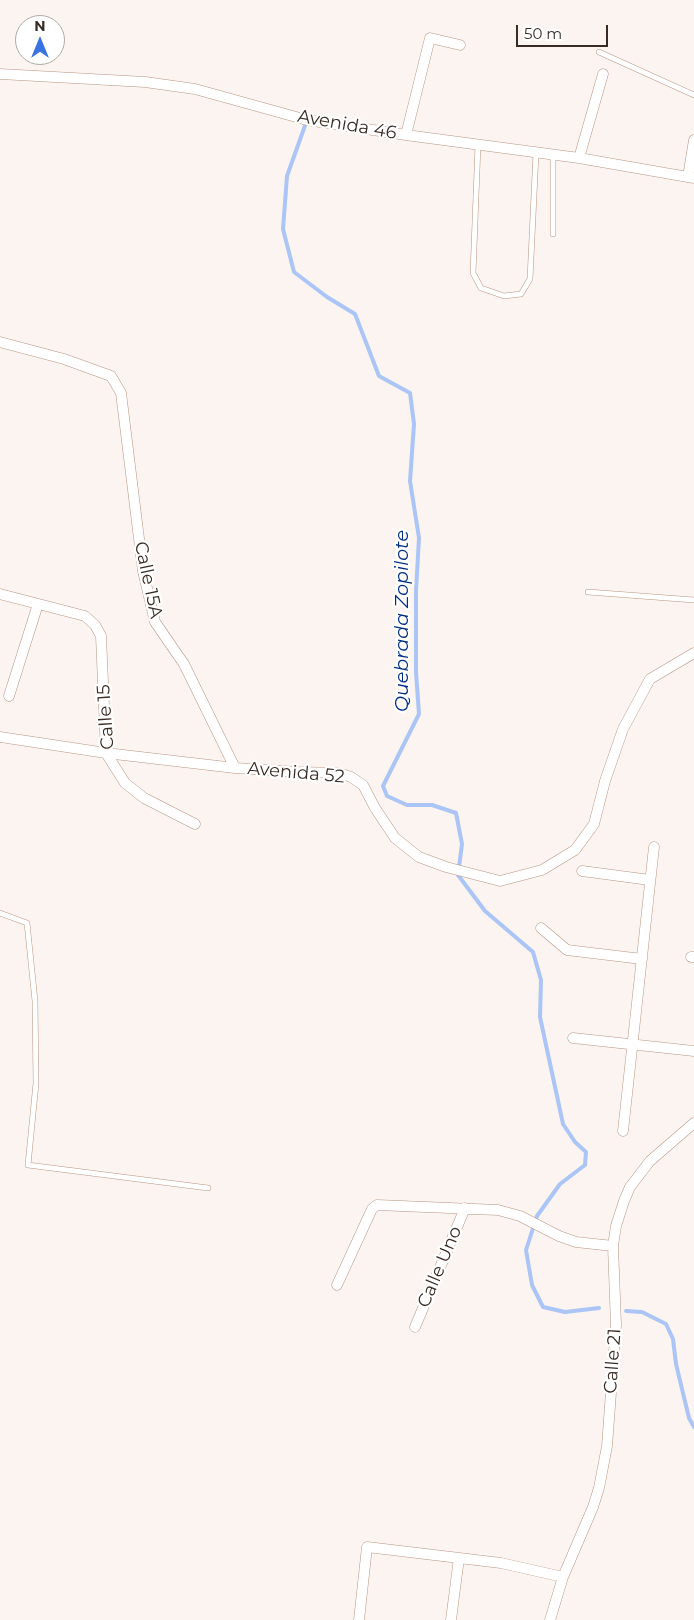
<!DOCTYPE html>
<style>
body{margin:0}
#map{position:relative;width:694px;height:1620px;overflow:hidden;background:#fcf4f0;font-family:Montserrat,sans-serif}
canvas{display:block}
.north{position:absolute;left:15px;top:15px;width:50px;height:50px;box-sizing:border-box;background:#fff;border:1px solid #afaaa7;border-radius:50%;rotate:0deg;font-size:14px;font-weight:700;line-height:20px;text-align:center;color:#382b23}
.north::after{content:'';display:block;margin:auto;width:18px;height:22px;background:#3973e2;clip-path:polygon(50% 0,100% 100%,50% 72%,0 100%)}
.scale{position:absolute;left:516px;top:25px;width:92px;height:22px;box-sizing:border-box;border:2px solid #382b23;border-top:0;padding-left:6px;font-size:15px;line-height:18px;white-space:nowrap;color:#382b23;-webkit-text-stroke:4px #fff;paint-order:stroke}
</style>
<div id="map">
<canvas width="694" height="1620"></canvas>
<div class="north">N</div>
<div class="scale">50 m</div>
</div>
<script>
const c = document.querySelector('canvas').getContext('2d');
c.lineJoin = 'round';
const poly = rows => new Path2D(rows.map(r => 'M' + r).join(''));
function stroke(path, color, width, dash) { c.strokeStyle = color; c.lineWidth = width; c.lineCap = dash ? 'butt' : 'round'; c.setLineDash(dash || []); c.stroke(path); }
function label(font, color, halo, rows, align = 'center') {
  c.font = font + ' Montserrat,sans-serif'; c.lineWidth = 4.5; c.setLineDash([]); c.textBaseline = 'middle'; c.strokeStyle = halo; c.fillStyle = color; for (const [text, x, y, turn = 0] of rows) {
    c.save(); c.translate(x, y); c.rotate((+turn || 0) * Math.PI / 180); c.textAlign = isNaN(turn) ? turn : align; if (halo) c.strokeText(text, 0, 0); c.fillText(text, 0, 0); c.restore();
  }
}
stroke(poly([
 [307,120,287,176,283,229,294,272,327,297,355,314,379,376,410,393,414,424,410,481,419,538,416,591,416,672,419,714,383,786,387,796,407,805,432,805,456,813,462,844,458,875,485,911,533,952,541,980,540,1017,563,1124,575,1142,586,1152,585,1165,560,1184,537,1216,526,1250,532,1285,543,1307,565,1312,599,1308],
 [626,1311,642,1312,666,1324,673,1339,676,1364,689,1418,694,1427]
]), '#aac5f6', 4);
const service = poly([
 [599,52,694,95],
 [478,145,473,273,481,288,504,296,521,294,530,279,536,153],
 [553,155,553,234],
 [588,592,694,600],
 [0,913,27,923,35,1001,36,1083,28,1165,208,1188]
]);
const minor = poly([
 [0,74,145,82,195,89,307,120,406,135,579,158,694,178],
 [406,135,430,38,460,45],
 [579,158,603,74],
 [688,177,694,140],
 [0,342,64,359,111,376,121,393,143,571,155,622,184,664,235,768],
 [0,594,85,616,95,625,101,636,106,753,125,783,144,798,195,824],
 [9,696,38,604],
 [0,737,106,753,235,768,298,772,339,773,351,777,363,785,375,808,395,838,419,857,446,867,500,881,542,870,575,850,594,824,605,781,623,729,650,679,694,653],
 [582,871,650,880],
 [541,928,567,950,642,959],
 [691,957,694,957],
 [573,1038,694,1051],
 [623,1131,654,847],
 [337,1285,372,1209,377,1205,498,1210,520,1216,559,1236,576,1242,613,1246],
 [415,1327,465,1208],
 [359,1620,367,1547,501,1563,563,1577],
 [451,1620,459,1558],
 [550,1620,563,1577,593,1507,599,1488,607,1446,616,1325,613,1246,616,1226,624,1201,630,1187,650,1161,694,1123]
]);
stroke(service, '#b79582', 6);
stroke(minor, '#b79582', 11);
stroke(service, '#fff', 5);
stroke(minor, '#fff', 10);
label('18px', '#382b23', '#fff', [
 ["Avenida 46",347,125,10],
 ["Calle 15A",148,580,78],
 ["Calle 15",106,717,-94],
 ["Avenida 52",296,773,5],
 ["Calle Uno",440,1267,-67],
 ["Calle 21",613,1361,-86]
]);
label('italic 19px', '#002e86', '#fff', [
 ["Quebrada Zopilote",402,621,-90]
]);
</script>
